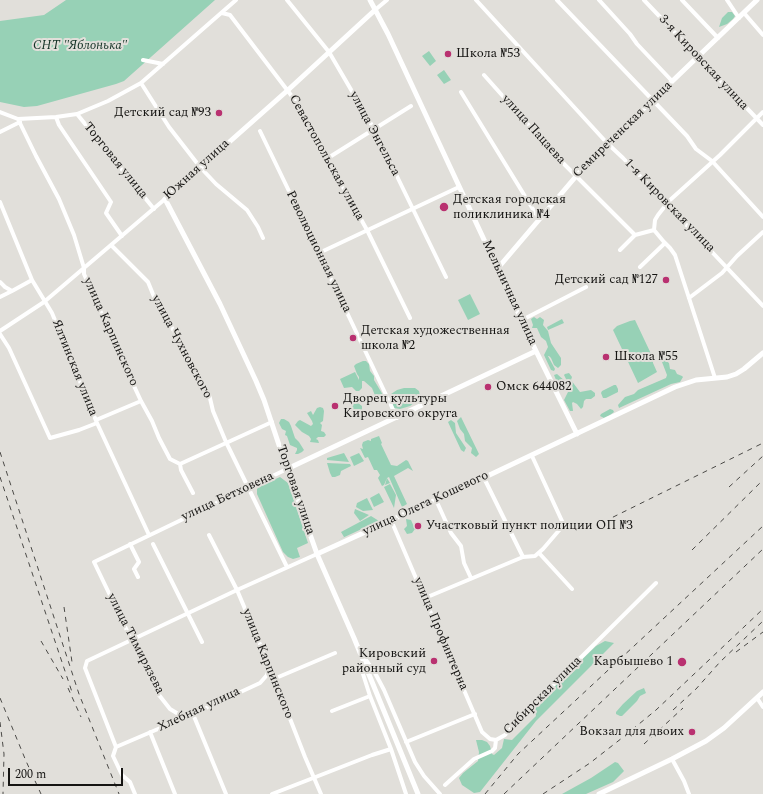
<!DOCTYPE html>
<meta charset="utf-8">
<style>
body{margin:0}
#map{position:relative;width:763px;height:794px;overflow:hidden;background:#e1dfda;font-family:Spectral,serif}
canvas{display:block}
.scale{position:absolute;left:8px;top:768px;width:115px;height:18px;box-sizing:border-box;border:2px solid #151412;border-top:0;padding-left:5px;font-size:12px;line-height:14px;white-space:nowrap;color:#151412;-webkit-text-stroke:3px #e1dfda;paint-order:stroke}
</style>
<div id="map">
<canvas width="763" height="794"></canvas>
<div class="scale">200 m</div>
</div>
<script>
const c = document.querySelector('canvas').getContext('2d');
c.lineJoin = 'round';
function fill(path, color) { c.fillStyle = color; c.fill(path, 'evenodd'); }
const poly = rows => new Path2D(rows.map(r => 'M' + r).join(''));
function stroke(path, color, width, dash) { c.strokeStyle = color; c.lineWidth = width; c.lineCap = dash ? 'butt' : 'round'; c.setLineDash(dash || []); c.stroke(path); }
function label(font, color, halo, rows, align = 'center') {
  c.font = font + ' Spectral,serif'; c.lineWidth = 4; c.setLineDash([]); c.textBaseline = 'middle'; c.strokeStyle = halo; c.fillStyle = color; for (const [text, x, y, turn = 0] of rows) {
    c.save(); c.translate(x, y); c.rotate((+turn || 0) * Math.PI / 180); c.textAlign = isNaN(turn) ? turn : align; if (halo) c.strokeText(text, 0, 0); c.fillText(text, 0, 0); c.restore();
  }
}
fill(poly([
 [66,0,215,0,124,81,116,84,37,106,24,107,0,102,0,21,44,15],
 [728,12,732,12,735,16,733,19,727,24,719,27,722,18],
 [429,51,436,61,430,66,422,56],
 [444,70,451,80,444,84,437,75],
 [470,294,480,314,468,320,458,300],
 [534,317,537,319,540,317,544,320,543,325,548,331,551,343,561,358,561,365,558,368,554,365,551,358,549,356,548,356,555,369,554,371,551,370,544,355,548,347,546,341,541,337,537,328,532,328,533,325,531,319],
 [562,319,564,323,548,330,547,327],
 [635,320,653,358,653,363,657,372,638,383,613,330,617,326,630,321],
 [665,360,669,363,670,369,675,370,677,374,682,376,683,377,680,382,671,384,619,408,618,405,625,397,634,394,638,390,666,378,667,375,662,362],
 [363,361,366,361,369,364,370,371,374,376,374,380,383,395,383,398,379,399,376,398,372,388,364,381,362,381,362,388,359,391,356,391,352,387,344,388,340,379,355,372,359,380,359,377,357,374,354,366,356,364],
 [569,373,572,377,571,380,580,392,591,390,595,393,595,396,591,399,586,399,584,401,583,407,581,409,577,404,573,402,572,403,573,411,570,411,564,400,568,392,565,389,559,387,554,375,557,374,565,381,566,384,567,381,564,375,565,374],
 [614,385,616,385,618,389,618,392,606,398,603,398,601,393,602,391],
 [404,388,415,388,419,391,420,396,419,399,410,406,400,409,394,408,390,397,391,394,397,390],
 [346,394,356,395,358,399,347,402,344,399],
 [353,403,358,403,362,406,362,409,365,413,365,415,363,417,356,416,351,411,351,404],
 [320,407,323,408,324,411,323,421,320,423,322,425,321,431,324,432,326,435,324,437,318,437,316,439,318,440,319,443,310,442,311,439,309,436,302,432,295,425,298,421,300,420,311,426,313,424,312,421,307,413,311,411,313,415,317,408],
 [610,409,613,410,614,412,610,415,604,418,600,416,601,414],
 [461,417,479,454,476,457,471,453,472,448,465,441,464,434,460,429,457,421],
 [281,419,284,419,289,422,291,426,295,438,299,442,304,450,302,452,298,454,295,454,297,450,297,448,290,445,287,436,285,435,286,431,282,429,279,423],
 [451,420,455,423,456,433,466,448,464,452,461,450,448,422],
 [379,436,382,443,381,444,391,465,397,466,406,460,408,461,413,471,408,468,394,476,407,504,402,507,389,477,387,478,390,483,385,485,387,478,384,485,382,486,378,478,380,475,377,470,374,470,368,457,365,458,360,448,363,449,362,445,363,442,368,440,371,441,371,439],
 [344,453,349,462,327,460,327,458],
 [359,453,364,461,354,466,350,457],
 [327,463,350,464,351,466,341,471,340,475,335,477,332,477,330,473],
 [280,477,288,483,308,543,297,548,300,557,293,559,288,557,283,552,257,494,257,489,260,486],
 [390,484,396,495,394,508,384,487],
 [379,493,384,502,374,507,370,498],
 [367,498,373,510,363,511,356,507,357,503],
 [355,509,369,515,360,521,354,513],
 [371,516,379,521,338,540,344,537,341,532],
 [406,519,411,520,415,529,412,533,407,534,404,529,407,526],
 [605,641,614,643,536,721,480,792,474,793,462,785,459,778,463,773,478,761,479,752,476,740,482,740,487,742,490,746,492,754,494,755,502,748,504,739,512,740,536,716,535,708,538,702,596,646],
 [644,688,646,693,640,696,637,701,622,716,620,716,616,714,616,712,623,704,637,691],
 [615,762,618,763,624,771,613,782,586,794,562,794,591,778]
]), '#97d1b6');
stroke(poly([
 [287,0,329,52,374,129,446,277],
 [476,0,607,143,623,158,763,306],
 [557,0,687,136,696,149,712,161,763,217],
 [599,0,630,34,637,44,672,81],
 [644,0,763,125],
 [682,0,718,38],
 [727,0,739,18],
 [375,10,387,0],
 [222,13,230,15,294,99,367,230,410,318],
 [744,13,763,35],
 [143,60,163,64],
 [484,75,558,158,635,235],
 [141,83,169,127,200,167,216,184,247,210,258,227,263,238],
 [461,92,539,219],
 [0,112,18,119,56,117,77,114,108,101,141,83,236,0],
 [77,114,154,209],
 [56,117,59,125,111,202,106,213,122,236],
 [18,119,36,156,59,199,74,235,84,268,84,274,108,328,114,343,141,401,152,421,159,438,170,459,180,464,181,470,193,493],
 [260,131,315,245,397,418],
 [0,132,20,122],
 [328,158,411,106],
 [0,202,32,280,52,313,97,423,149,535],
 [654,230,664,242,670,248,675,255,715,378],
 [111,245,148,282,157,304,174,331,193,371,209,394,213,411,226,442,287,567],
 [620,250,635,235,654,230,655,220,658,215,669,201,720,155,763,112],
 [319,253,459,187],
 [640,267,665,243],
 [0,282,5,287,12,291,32,280],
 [0,297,12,291],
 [689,298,722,273,737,256,763,232],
 [522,320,586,287],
 [0,331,44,302,165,199],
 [0,334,9,348,50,438,79,430,97,423],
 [96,420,141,401],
 [180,464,272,422],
 [484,478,523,557],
 [436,500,451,533,461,546,464,563,471,578],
 [391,520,482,732,490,739,496,740],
 [209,535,237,590,268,663,276,678,278,688,305,757,321,794],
 [130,544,139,562,134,569,138,577],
 [153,544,202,642],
 [539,553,572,589],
 [425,598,523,557,535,556,543,549,561,528,562,521,532,456],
 [363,656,374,671,384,690,415,762,424,776,440,794],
 [363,662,363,674,370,696,391,749,406,794],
 [276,678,335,653],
 [757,698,763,707],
 [332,711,370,696],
 [193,714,226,794],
 [186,716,180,715,170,709,159,695,145,668,94,562,287,469],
 [150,732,175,794],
 [496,740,505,735,533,705,656,583],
 [406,742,475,714],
 [116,747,193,714,260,683,267,675,268,665],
 [672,759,684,781,689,794],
 [445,785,474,759,492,751,495,748,496,740],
 [135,794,130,782,122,775,113,756,116,747,85,668,87,661,237,590,317,554],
 [272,794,372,755,391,749]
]), '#fff', 4);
stroke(poly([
 [370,0,388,34,536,351,577,434],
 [375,10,288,90,165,199,220,304,256,381,264,400,287,469,317,554,354,638,418,794],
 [498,268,589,161,757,0],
 [287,469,536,351],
 [317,554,460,489,675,387,696,380,727,377,736,374,744,369,763,353],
 [599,794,672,759,706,741,724,728,763,692]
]), '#fff', 5);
stroke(poly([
 [0,452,79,694,119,794],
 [0,477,72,692],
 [729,487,763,456],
 [595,526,763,443],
 [692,550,763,480],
 [64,607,72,662],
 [41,641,63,679],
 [736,652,763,632],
 [68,688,81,717],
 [0,698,26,761,41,794],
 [673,710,696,689,720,662,763,621],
 [0,722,4,754,3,794],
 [644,744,683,708],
 [485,794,518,754,763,526],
 [504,794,763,549],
 [543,794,590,763,622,738,656,710,763,609]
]), '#4b4a47', 1, [5, 5]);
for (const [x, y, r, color] of [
 [448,54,4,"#b93170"],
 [219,113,4,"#b93170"],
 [444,207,5,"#b93170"],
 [666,280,4,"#b93170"],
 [353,338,4,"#b93170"],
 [606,357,4,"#b93170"],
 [488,387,4,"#b93170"],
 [335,406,4,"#b93170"],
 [418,526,4,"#b93170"],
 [434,661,4,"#b93170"],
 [682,662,5,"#b93170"],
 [692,732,4,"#b93170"]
]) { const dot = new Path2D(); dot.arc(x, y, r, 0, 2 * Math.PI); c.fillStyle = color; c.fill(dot); stroke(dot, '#e1dfda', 1.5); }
label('italic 13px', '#123125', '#e1dfda', [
 ["СНТ \"Яблонька\"",80,46]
]);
label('13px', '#151412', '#e1dfda', [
 ["Школа №53",456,54],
 ["Детский сад №93",211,113,"right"],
 ["Детская городская",453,200],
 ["поликлиника №4",453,215],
 ["Детский сад №127",658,280,"right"],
 ["Детская художественная",361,331],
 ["школа №2",361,346],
 ["Школа №55",614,357],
 ["Омск 644082",496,387],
 ["Дворец культуры",343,399],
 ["Кировского округа",343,414],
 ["Участковый пункт полиции ОП №3",426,526],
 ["Кировский",426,654,"right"],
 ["районный суд",426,669,"right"],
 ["Карбышево 1",673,662,"right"],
 ["Вокзал для двоих",684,732,"right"]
], 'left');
label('13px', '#151412', '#e1dfda', [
 ["3-я Кировская улица",703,63,47],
 ["улица Пацаева",533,130,48],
 ["Семиреченская улица",623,130,-44],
 ["улица Энгельса",374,134,62],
 ["Севастопольская улица",326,158,61],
 ["Торговая улица",115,161,51],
 ["Южная улица",197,170,-42],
 ["1-я Кировская улица",669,206,46],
 ["Революционная улица",318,252,64],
 ["Мельничная улица",509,293,65],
 ["улица Карпинского",110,332,66],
 ["улица Чухновского",181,347,62],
 ["Ялтинская улица",74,368,68],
 ["Торговая улица",295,490,71],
 ["улица Бетховена",228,497,-25],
 ["улица Олега Кошевого",426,504,-25],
 ["улица Профинтерна",440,634,67],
 ["улица Тимирязева",135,644,63],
 ["улица Карпинского",267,664,68],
 ["Сибирская улица",543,696,-45],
 ["Хлебная улица",199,710,-25]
]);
</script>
